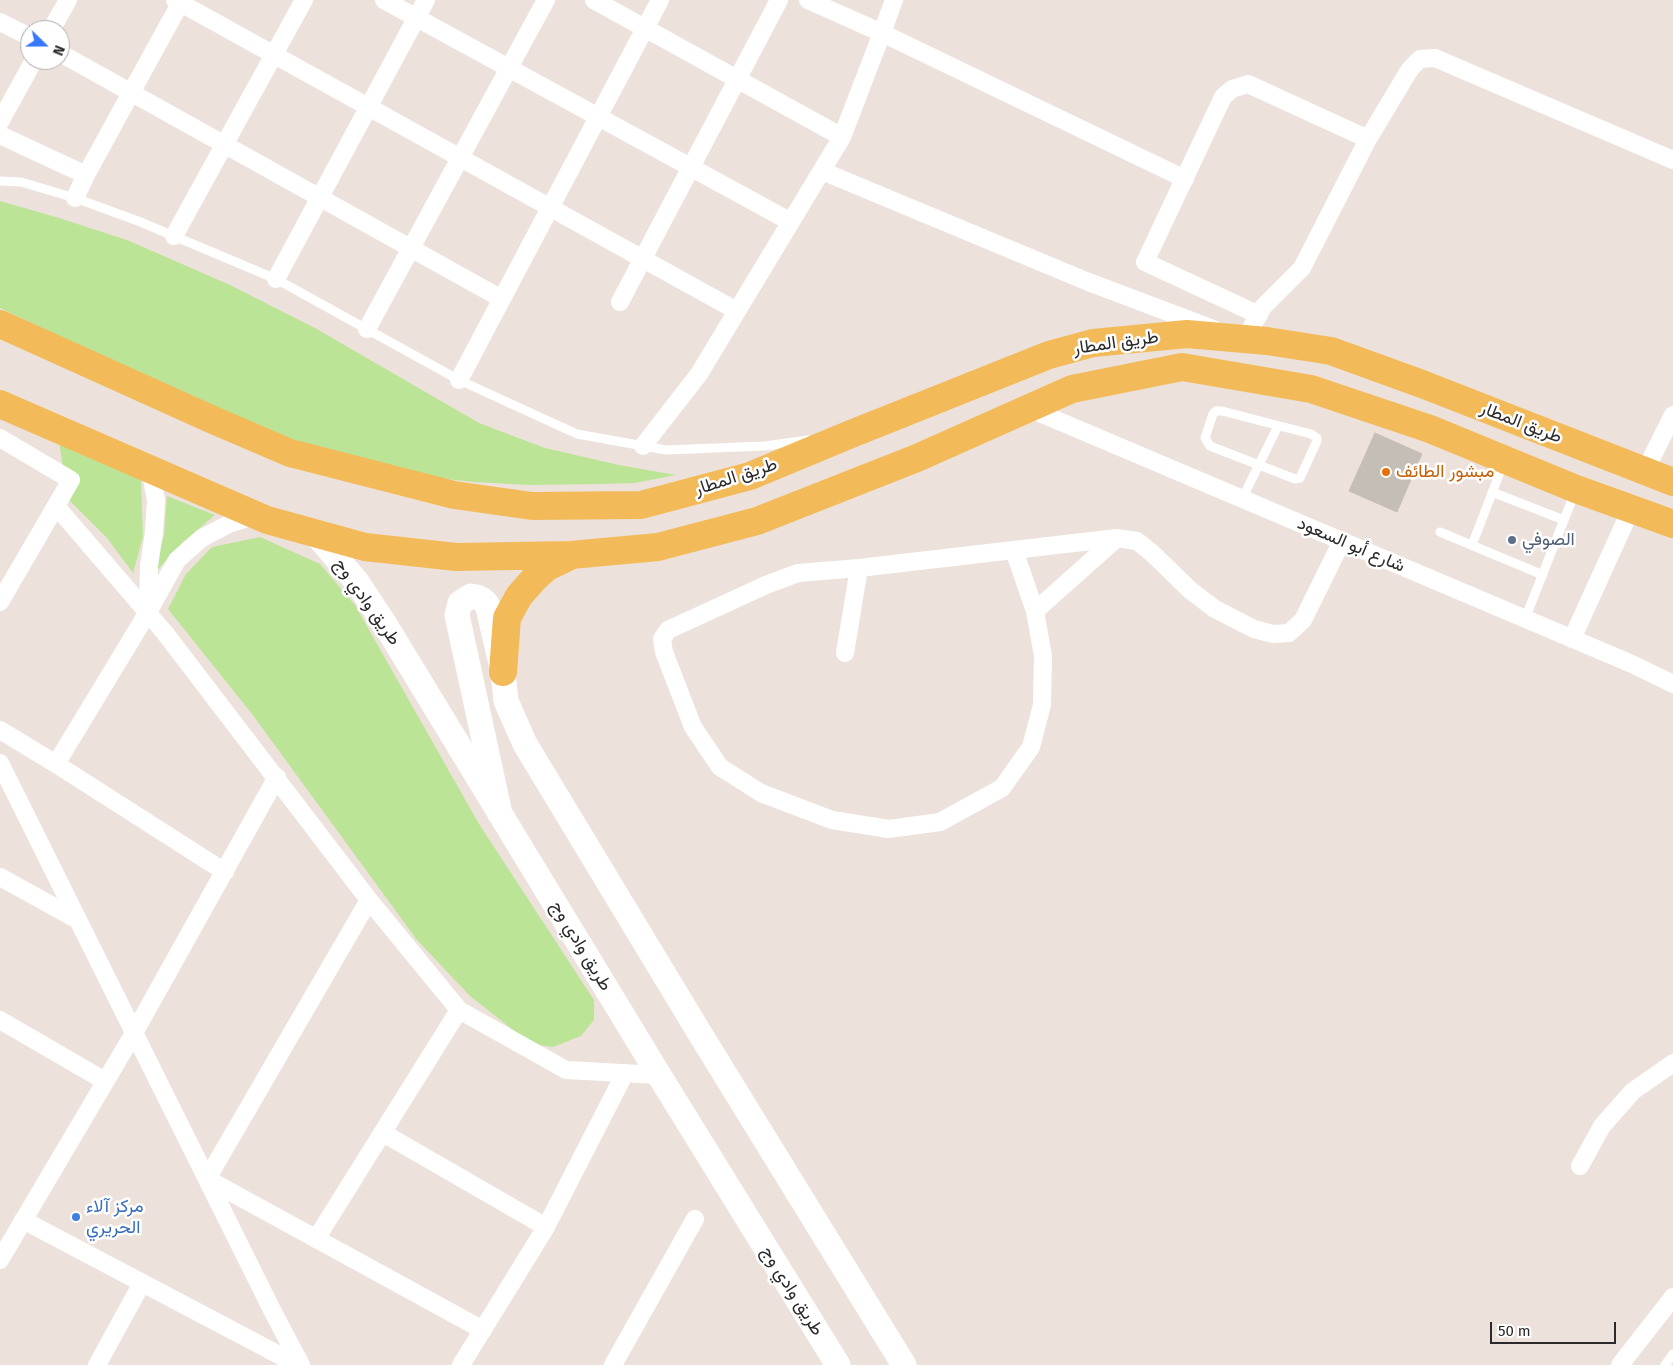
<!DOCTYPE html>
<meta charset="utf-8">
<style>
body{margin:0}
#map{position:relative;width:1673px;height:1365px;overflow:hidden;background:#ece2db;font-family:"Fira Sans",sans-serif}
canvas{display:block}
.north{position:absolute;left:20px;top:20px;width:50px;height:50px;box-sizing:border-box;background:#fff;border:1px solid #aaa;border-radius:50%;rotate:112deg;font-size:14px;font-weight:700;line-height:20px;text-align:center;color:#2a2a2a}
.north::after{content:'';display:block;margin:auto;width:18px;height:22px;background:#3778fe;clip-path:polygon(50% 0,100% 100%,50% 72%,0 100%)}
.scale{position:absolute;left:1490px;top:1322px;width:126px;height:22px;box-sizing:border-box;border:2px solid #2a2a2a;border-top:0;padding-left:6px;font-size:15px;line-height:18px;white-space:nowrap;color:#2a2a2a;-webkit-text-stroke:4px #fff;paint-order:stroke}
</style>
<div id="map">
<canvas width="1673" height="1365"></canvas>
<div class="north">N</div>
<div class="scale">50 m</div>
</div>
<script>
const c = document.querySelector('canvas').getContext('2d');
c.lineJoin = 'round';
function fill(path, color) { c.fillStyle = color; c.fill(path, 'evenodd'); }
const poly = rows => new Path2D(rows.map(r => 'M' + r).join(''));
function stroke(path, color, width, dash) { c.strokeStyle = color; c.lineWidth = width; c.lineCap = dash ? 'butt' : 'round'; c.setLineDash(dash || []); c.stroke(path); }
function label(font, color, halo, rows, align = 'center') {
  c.font = font + ' "Fira Sans",Vazirmatn,sans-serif'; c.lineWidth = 5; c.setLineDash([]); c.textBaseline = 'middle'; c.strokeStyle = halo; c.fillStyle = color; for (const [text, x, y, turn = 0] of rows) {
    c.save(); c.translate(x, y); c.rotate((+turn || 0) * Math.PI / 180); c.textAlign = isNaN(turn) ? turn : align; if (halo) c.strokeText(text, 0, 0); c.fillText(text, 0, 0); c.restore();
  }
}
fill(poly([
 [0,201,59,218,127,240,230,285,315,328,479,423,545,448,619,465,676,475,635,483,600,484,530,485,473,482,421,476,311,449,137,373,0,308],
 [59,442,141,480,143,537,133,573,107,538,68,499],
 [167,496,215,515,182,543,152,576,164,536],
 [260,537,320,564,355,605,479,824,594,1000,594,1020,581,1036,553,1047,531,1044,470,996,417,940,252,714,168,609,186,574,212,547]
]), '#bce496');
const building = poly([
 [1375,433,1422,454,1397,512,1349,491,1375,433]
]);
fill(building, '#c4beb7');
stroke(building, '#c7beb5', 1);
stroke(poly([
 [0,181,21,182,75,198,138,221,276,279,459,380,577,434,666,450,765,446,808,440],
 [1216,411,1222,411,1311,434,1317,438,1317,441,1300,478,1295,479,1210,446,1205,438,1213,414,1216,411],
 [1492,492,1564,520],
 [1242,499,1278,426],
 [1440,532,1543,575],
 [1472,545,1504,462],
 [1525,619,1575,492],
 [1665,1365,1673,1354]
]), '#fff', 9);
stroke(poly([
 [175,0,737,311],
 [384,0,791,222],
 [594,0,842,137],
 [808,0,882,33,894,0],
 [0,22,30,37],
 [51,30,68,0],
 [60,53,502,299],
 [0,122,34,60],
 [0,135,86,175],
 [822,171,1086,281,1213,329],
 [75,198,86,175,182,0],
 [174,236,304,0],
 [276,279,426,0],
 [620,302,779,0],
 [1259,315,1145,262,1223,97,1232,89,1248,84,1368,139],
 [367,329,546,0],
 [1245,339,1263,307,1302,268,1368,139,1410,69,1420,59,1435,58,1673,160],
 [459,380,660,0],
 [1028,408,1632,664,1673,684],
 [0,438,71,480,0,602],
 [643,446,699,374,842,137,882,33,1185,179],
 [1645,471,1673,415],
 [56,506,165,633,369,900,459,1010,566,1070,659,1075],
 [859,568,798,573,766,585,668,630,662,639,664,652,693,727,720,767,761,793,832,820,889,829,940,822,1002,788,1031,747,1042,705,1043,656,1035,611,1014,550],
 [148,609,149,566,154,532,156,500,150,468],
 [1035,611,1117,538],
 [1572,639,1631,509],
 [845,653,859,568,1117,538,1137,541,1152,553,1190,590,1215,609,1254,629,1273,634,1289,633,1303,620,1342,541],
 [0,730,56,764,225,872],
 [0,763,273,1312,301,1365],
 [56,764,148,612,177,560,202,538,229,524,257,515],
 [0,877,78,920],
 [369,900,207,1179,483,1330],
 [0,1020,105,1081],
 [383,1133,546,1227],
 [1580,1166,1602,1126,1633,1091,1673,1063],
 [23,1220,298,1365],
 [316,1239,459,1010],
 [0,1260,134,1033,277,777],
 [97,1365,142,1283],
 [461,1365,546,1227,625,1073],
 [613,1365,695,1219],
 [1620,1365,1673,1297]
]), '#fff', 18);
stroke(poly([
 [315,533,357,582,386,626,659,1075,838,1365],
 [500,814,457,615,460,603,471,596,477,597,483,600,487,604,503,672,506,701,525,744,699,1032,904,1365]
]), '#fff', 25);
stroke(poly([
 [0,324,213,420,290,453,454,495,532,506,641,505,750,476,851,434,1049,355,1093,343,1187,334,1267,341,1331,351,1422,384,1673,482],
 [0,404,267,520,365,547,456,557,571,555,658,547,757,521,917,458,1072,389,1182,367,1311,389,1430,429,1576,489,1673,524],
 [503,672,507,618,519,596,534,579,547,567,570,556]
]), '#f3ba59', 28);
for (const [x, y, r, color] of [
 [1386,472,5,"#e8710a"],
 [1512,540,5,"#5c6f8a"],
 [76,1217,5,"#3f7fe0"]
]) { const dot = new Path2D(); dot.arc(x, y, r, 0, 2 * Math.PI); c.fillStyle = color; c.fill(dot); stroke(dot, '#fff', 2); }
label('18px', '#2a2a2a', '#fff', [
 ["طريق المطار",1116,343,-8],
 ["طريق المطار",1521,423,21],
 ["طريق المطار",736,477,-18],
 ["شارع أبو السعود",1351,545,23],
 ["طريق وادي وج",367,602,55],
 ["طريق وادي وج",581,946,59],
 ["طريق وادي وج",792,1291,58]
]);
label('18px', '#c56008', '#fff', [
 ["مبشور الطائف",1396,472]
], 'left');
label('18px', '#4e5e75', '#fff', [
 ["الصوفي",1522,540]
], 'left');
label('18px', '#366cbe', '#fff', [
 ["مركز آلاء",86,1207],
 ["الحريري",86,1228]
], 'left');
</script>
